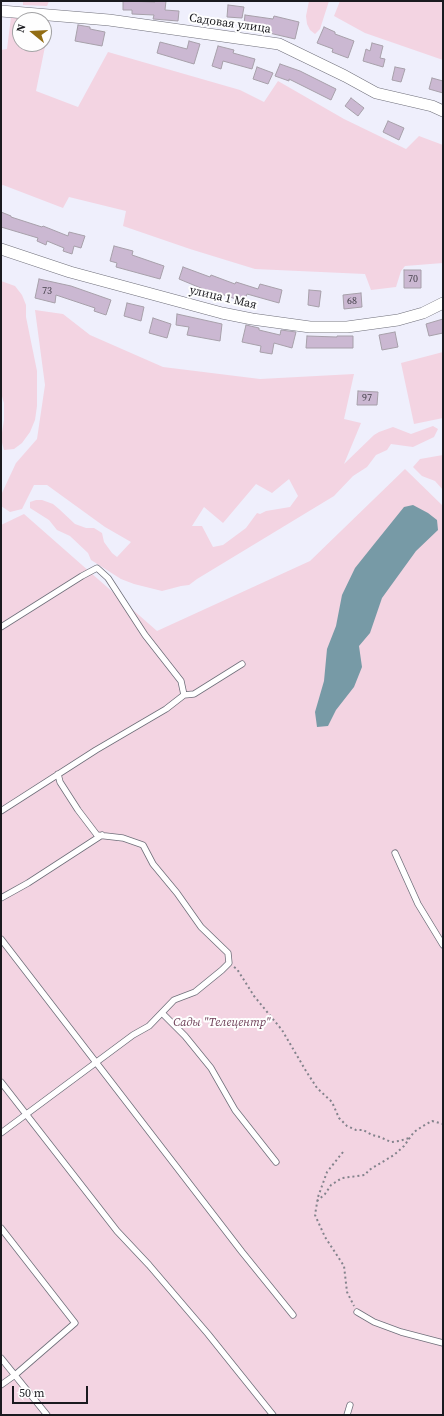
<!DOCTYPE html>
<meta charset="utf-8">
<style>
body{margin:0}
#map{position:relative;width:444px;height:1416px;overflow:hidden;background:#efeffc;font-family:"Source Serif 4",serif}
canvas{display:block}
.frame{position:absolute;inset:0;border:2px solid #1a1a1f;pointer-events:none}
.north{position:absolute;left:12px;top:12px;width:40px;height:40px;box-sizing:border-box;background:#fefefe;border:1px solid #a3a3a5;border-radius:50%;rotate:288deg;font-size:11px;font-weight:700;line-height:16px;text-align:center;color:#1a1a1f}
.north::after{content:'';display:block;margin:auto;width:14px;height:18px;background:#926d14;clip-path:polygon(50% 0,100% 100%,50% 72%,0 100%)}
.scale{position:absolute;left:12px;top:1386px;width:76px;height:18px;box-sizing:border-box;border:2px solid #1a1a1f;border-top:0;padding-left:5px;font-size:12px;line-height:14px;white-space:nowrap;color:#1a1a1f;-webkit-text-stroke:3px #fefefe;paint-order:stroke}
</style>
<div id="map">
<canvas width="444" height="1416"></canvas>
<div class="frame"></div>
<div class="north">N</div>
<div class="scale">50 m</div>
</div>
<script>
const c = document.querySelector('canvas').getContext('2d');
c.lineJoin = 'round';
function fill(path, color) { c.fillStyle = color; c.fill(path, 'evenodd'); }
const poly = rows => new Path2D(rows.map(r => 'M' + r).join(''));
function stroke(path, color, width, dash) { c.strokeStyle = color; c.lineWidth = width; c.lineCap = dash ? 'butt' : 'round'; c.setLineDash(dash || []); c.stroke(path); }
function label(font, color, halo, rows, align = 'center') {
  c.font = font + ' "Source Serif 4",serif'; c.lineWidth = 4; c.setLineDash([]); c.textBaseline = 'middle'; c.strokeStyle = halo; c.fillStyle = color; for (const [text, x, y, turn = 0] of rows) {
    c.save(); c.translate(x, y); c.rotate((+turn || 0) * Math.PI / 180); c.textAlign = isNaN(turn) ? turn : align; if (halo) c.strokeText(text, 0, 0); c.fillText(text, 0, 0); c.restore();
  }
}
fill(poly([
 [23,1,49,1,47,6,23,5],
 [309,1,329,1,320,29,315,34,310,30,307,24,306,16],
 [340,1,443,1,443,60,365,33,334,16],
 [11,17,33,20,20,20,20,44,44,44,44,22,50,22,36,91,78,107,108,52,240,90,264,102,278,81,344,119,406,149,419,136,443,145,443,263,405,266,401,271,396,287,371,290,365,274,255,269,190,249,123,226,126,211,69,197,63,208,3,185,1,186,1,50,7,49],
 [1,281,15,286,22,295,26,305,26,317,37,371,37,406,35,420,30,432,22,443,14,449,4,450,1,439,4,420,4,403,1,393],
 [35,310,63,314,90,335,163,367,260,379,354,374,344,419,361,423,344,464,374,435,379,432,393,427,411,434,433,426,438,429,434,437,413,447,391,444,387,450,376,455,367,467,353,476,334,496,197,579,189,585,181,586,162,591,134,584,121,579,91,560,88,553,70,536,57,530,49,520,30,508,30,502,36,500,42,500,53,504,59,509,75,524,86,528,94,528,102,533,104,542,112,553,117,557,131,542,105,527,47,485,34,485,22,509,10,512,1,506,1,495,16,463,37,439,45,385],
 [289,479,298,496,290,507,266,511,260,514,257,513,246,528,223,545,213,547,202,526,192,526,204,507,223,523,256,484,272,493],
 [443,352,443,418,414,424,401,363],
 [443,455,443,490,435,481,422,476,413,467,420,459],
 [405,469,443,506,443,1415,1,1415,1,525,24,514,157,631,310,561]
]), '#f3d4e2');
fill(poly([
 [413,505,428,513,437,520,438,530,416,551,382,598,370,633,359,646,362,667,354,687,336,710,328,726,317,727,315,712,324,681,327,649,336,626,342,595,355,568,375,543,404,507]
]), '#779aa6');
const building = poly([
 [123,1,155,2,155,1,166,1,165,10,179,11,178,21,153,19,154,15,132,14,132,10,123,10,123,1],
 [228,5,244,7,242,18,227,17,228,5],
 [245,15,273,19,274,16,299,22,295,39,265,32,266,28,244,24,245,15],
 [78,25,90,27,90,29,105,32,102,46,75,41,78,25],
 [324,27,335,32,335,34,354,41,348,58,332,52,333,49,317,43,324,27],
 [189,41,200,44,194,64,157,53,160,42,187,49,189,41],
 [372,43,383,46,380,58,385,59,383,67,363,61,366,49,370,51,372,43],
 [218,46,234,50,233,53,255,59,252,69,223,61,221,69,212,66,218,46],
 [280,64,300,71,336,89,331,100,289,79,289,81,275,76,280,64],
 [257,67,273,73,268,84,253,79,257,67],
 [395,67,405,69,401,82,392,80,395,67],
 [432,78,443,81,443,93,429,89,432,78],
 [351,98,364,108,358,116,345,106,351,98],
 [388,121,404,128,399,140,383,132,388,121],
 [1,212,11,216,11,217,42,227,43,226,68,236,69,232,85,236,81,248,74,246,72,254,63,251,64,248,47,241,46,245,37,241,38,238,1,227,1,212],
 [114,246,133,251,132,255,164,266,160,279,116,267,117,263,110,261,114,246],
 [183,267,210,277,211,275,235,284,236,282,258,289,260,284,282,290,279,303,247,294,244,302,216,292,215,294,179,279,183,267],
 [404,270,421,270,421,288,404,288,404,270],
 [39,279,71,286,111,300,106,315,94,311,95,308,56,295,55,303,35,298,39,279],
 [309,290,321,291,319,307,308,305,309,290],
 [361,293,362,307,344,309,343,295,361,293],
 [127,303,144,307,141,321,124,316,127,303],
 [177,314,222,324,220,341,187,335,189,327,176,325,177,314],
 [153,318,171,324,167,338,149,333,153,318],
 [443,319,443,333,429,336,426,324,443,319],
 [246,325,259,328,259,330,280,335,281,330,296,332,292,348,274,343,272,354,260,352,261,346,242,342,246,325],
 [395,332,398,347,382,350,379,335,395,332],
 [307,336,337,337,337,336,353,336,353,348,306,348,307,336],
 [358,391,378,392,377,405,357,405,358,391]
]);
fill(building, '#cbb8d2');
stroke(building, '#a7a0aa', 1);
const lane = poly([
 [1,627,82,576,97,568,108,578,145,635,181,681,184,695,166,709,96,750,1,811],
 [184,695,194,694,242,664],
 [395,853,418,904,443,945],
 [1,898,28,883,102,835],
 [1,939,242,1252,293,1315],
 [162,1013,185,1036,211,1068,235,1110,276,1162],
 [1,1082,117,1231,149,1265,208,1334,273,1415],
 [1,1133,133,1035,149,1026,174,1000,195,992,222,970,229,963,228,953,201,927,177,893,153,864,143,845,123,838,97,835,78,810,60,782,58,774],
 [1,1228,75,1323,15,1375,1,1385],
 [357,1312,374,1322,401,1332,443,1343],
 [1,1358,47,1415],
 [347,1415,350,1405]
]);
const street = poly([
 [1,11,109,20,279,44,345,76,376,93,432,106,443,111],
 [1,249,70,272,222,313,252,319,310,327,347,327,398,320,423,313,443,303]
]);
stroke(lane, '#6f6f7a', 7);
stroke(street, '#6f6f7a', 12);
stroke(poly([
 [234,967,237,969,254,996,282,1030,306,1071,317,1088,332,1102,339,1118,347,1126,356,1130,363,1130,372,1135,380,1137,391,1142,399,1141,409,1138],
 [343,1152,327,1172,318,1197,315,1215,325,1237,344,1266,347,1292,354,1306],
 [317,1201,325,1194,331,1185,342,1178,365,1175,369,1170,394,1155,404,1146,414,1132,423,1126,432,1121,443,1124]
]), '#83838c', 2, [2, 3]);
stroke(lane, '#fff', 5.5);
stroke(street, '#fff', 11);
label('10px', '#46424c', null, [
 ["70",413,279],
 ["73",47,291],
 ["68",352,301],
 ["97",367,398]
]);
label('12px', '#1a1a1f', '#fefefe', [
 ["Садовая улица",230,24,8],
 ["улица 1 Мая",223,298,13]
]);
label('italic 12px', '#70425a', '#fefefe', [
 ["Сады \"Телецентр\"",222,1023]
]);
</script>
